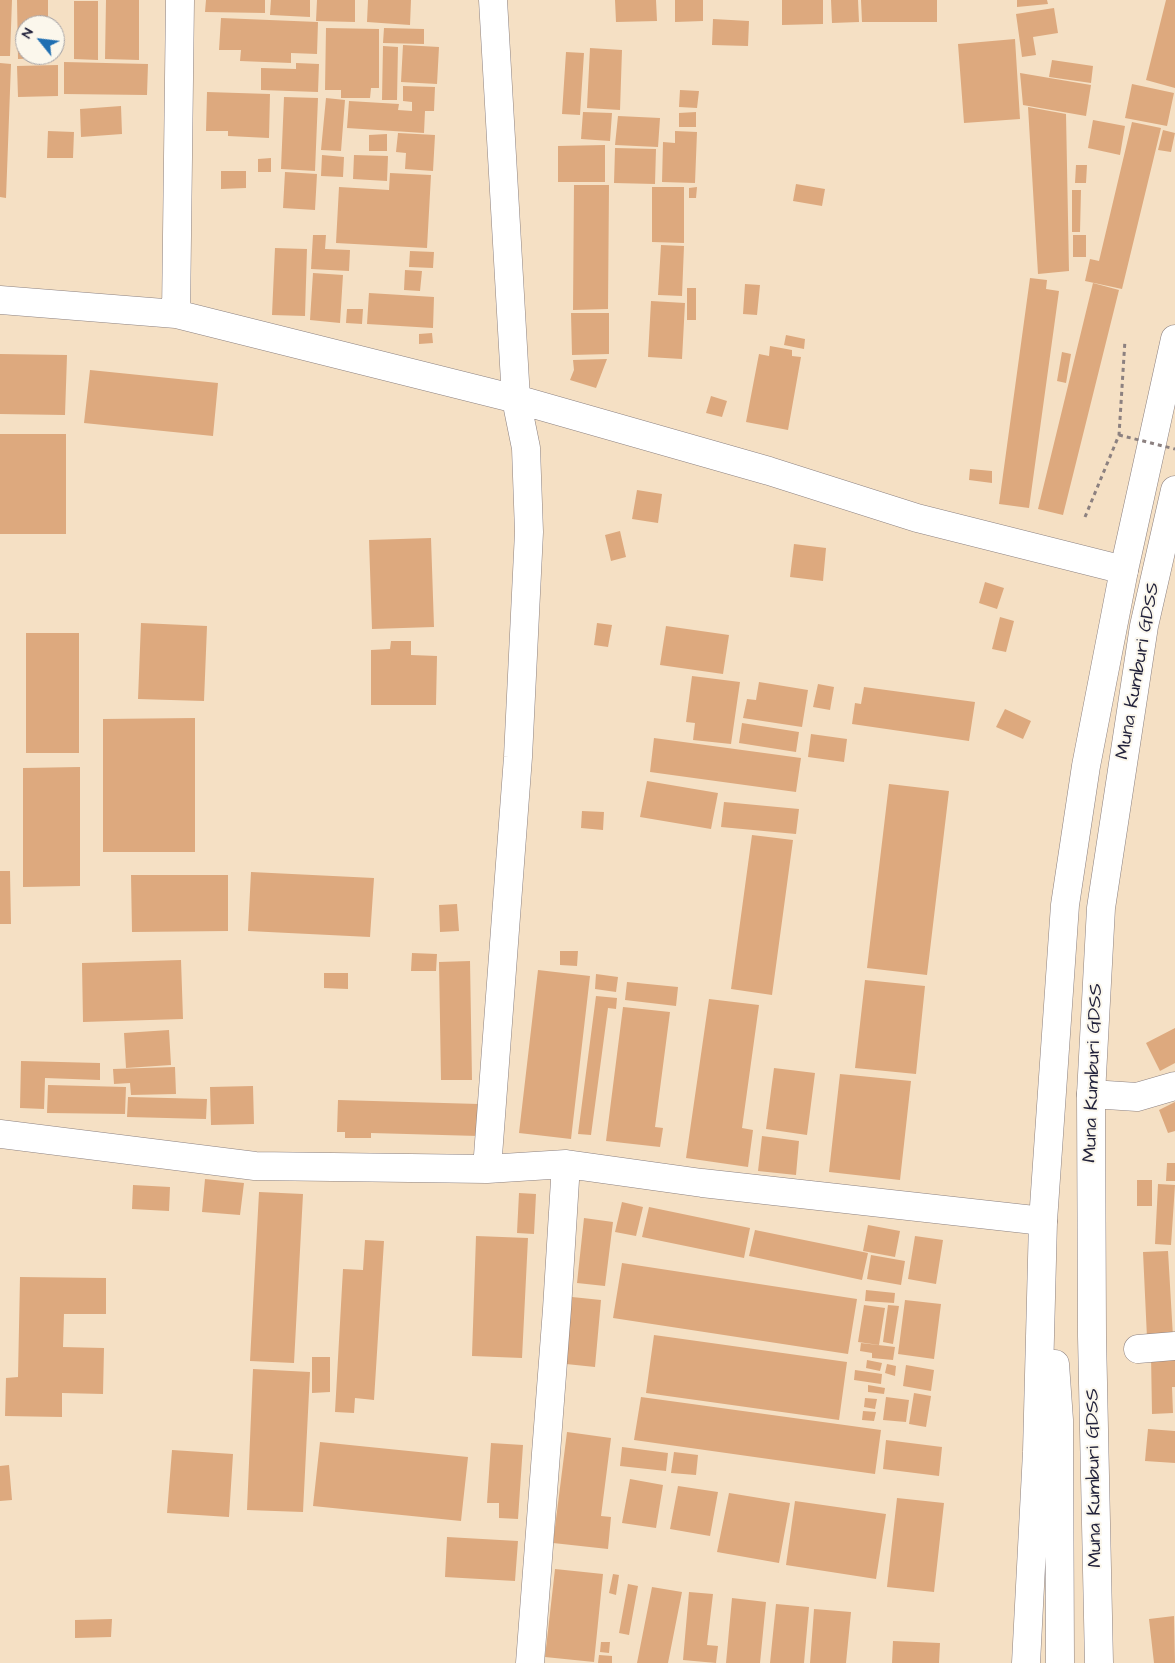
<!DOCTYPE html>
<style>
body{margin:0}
#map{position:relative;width:1175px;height:1663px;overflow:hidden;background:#f5e0c4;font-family:"Architects Daughter",sans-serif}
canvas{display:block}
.north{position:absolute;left:15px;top:15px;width:50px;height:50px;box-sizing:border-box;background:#fbf7ec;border:1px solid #a4a2a5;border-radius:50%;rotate:299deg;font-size:14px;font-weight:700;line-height:20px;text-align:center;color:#22223b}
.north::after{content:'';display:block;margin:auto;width:18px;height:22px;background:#1f6fb2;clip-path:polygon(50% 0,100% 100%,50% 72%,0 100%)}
</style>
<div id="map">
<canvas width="1175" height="1663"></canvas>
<div class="north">N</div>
</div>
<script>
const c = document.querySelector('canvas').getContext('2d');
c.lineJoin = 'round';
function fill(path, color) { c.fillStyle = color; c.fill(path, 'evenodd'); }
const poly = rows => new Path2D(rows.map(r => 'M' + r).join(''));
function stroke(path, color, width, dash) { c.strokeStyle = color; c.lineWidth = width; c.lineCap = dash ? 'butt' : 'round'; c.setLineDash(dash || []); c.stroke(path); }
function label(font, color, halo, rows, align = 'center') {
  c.font = font + ' "Architects Daughter",sans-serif'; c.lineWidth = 4; c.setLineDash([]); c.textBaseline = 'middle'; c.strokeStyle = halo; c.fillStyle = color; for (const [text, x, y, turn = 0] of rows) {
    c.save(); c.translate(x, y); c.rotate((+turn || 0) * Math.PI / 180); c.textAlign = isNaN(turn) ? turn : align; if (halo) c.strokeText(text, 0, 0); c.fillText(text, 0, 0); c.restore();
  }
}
fill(poly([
 [0,0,12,0,10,56,0,56],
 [17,0,48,0,48,25,25,25,25,55,48,55,48,58,18,59],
 [106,0,139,0,139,60,105,59],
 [206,0,265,0,265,13,205,12],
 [271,0,310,0,310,17,270,15],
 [317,0,355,0,355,22,316,21],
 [368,0,411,0,410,25,367,22],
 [615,0,656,0,657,21,616,22],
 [675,0,703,0,703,21,675,22],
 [782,0,823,0,823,24,782,25],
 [831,0,858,0,859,22,832,23],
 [861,0,937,0,937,22,862,22],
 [1017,0,1047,0,1048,4,1017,7],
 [1166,0,1175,0,1175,88,1146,80],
 [74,1,98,1,98,60,74,59],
 [1054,8,1058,33,1033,37,1036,55,1022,57,1016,14],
 [221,18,318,22,317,54,291,53,291,63,240,61,241,50,219,50],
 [713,19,749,21,748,46,712,45],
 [326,28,379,29,379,88,371,88,370,98,341,98,341,90,325,90],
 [384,28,424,29,424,44,383,43],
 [1015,39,1020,119,964,123,958,44],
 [403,45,439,47,437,84,401,82],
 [383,46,398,47,397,100,382,100],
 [590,48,622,50,620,110,587,108],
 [566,52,584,53,580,115,562,114],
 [1052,60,1093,66,1091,83,1049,77],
 [64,62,148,64,147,95,64,94],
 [0,63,11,64,6,198,0,197],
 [296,63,319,64,318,92,261,90,261,68,296,69],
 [58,65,58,96,18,97,17,66],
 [1020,73,1091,85,1086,116,1023,105],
 [1132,84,1174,93,1167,126,1125,118],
 [403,86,435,87,434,111,425,111,424,133,347,128,349,101,399,104,398,110,412,111,412,102,403,101],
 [680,90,699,91,697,108,679,107],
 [207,92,270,94,269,138,228,136,228,131,206,131],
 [284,97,318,98,315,171,281,169],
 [326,98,345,100,341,151,321,150],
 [121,106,122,134,81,137,80,109],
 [1028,107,1066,114,1069,271,1038,274],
 [583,112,612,113,610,141,581,139],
 [696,112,696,127,679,127,679,113],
 [618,116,660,118,658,147,615,145],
 [1093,120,1125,126,1120,155,1088,148],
 [1132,122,1161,128,1122,289,1085,281,1090,259,1099,261],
 [1163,130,1175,133,1171,152,1158,150],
 [48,131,74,132,73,158,47,158],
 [675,131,697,132,695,183,662,182,663,142,675,143],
 [398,133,435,135,433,171,405,169,406,153,396,152],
 [387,134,387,151,369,151,369,135],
 [605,145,605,182,558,182,558,146],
 [615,148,656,149,655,184,614,183],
 [322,155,344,157,343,177,321,176],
 [354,155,388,156,387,181,353,179],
 [271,158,271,172,258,172,258,159],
 [1076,165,1087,165,1086,183,1075,183],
 [221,171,246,171,246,188,221,189],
 [285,172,317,174,315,210,283,208],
 [390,173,431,175,427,248,336,243,339,187,389,190],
 [796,184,825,189,822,206,793,201],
 [574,185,609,185,608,309,573,310],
 [652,187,684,187,684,243,652,242],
 [697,187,696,198,689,198,689,188],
 [1072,190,1081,190,1080,232,1072,232],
 [313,235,326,235,325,249,350,250,349,271,311,269],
 [1073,235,1086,235,1086,257,1073,257],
 [661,245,684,246,682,296,658,295],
 [275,248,307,249,305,316,272,315],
 [410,251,434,252,433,268,409,267],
 [405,270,422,271,420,291,404,290],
 [313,273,343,275,340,323,310,320],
 [1030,278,1047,280,1046,289,1059,291,1029,508,999,504],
 [1093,283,1119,290,1063,515,1038,509],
 [745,284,760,285,757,315,743,314],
 [687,288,696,288,696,320,687,320],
 [369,293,434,297,433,328,367,324],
 [651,301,685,303,682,359,648,357],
 [347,309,363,309,362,324,346,323],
 [571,313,609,313,609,354,572,355],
 [432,333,433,343,419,344,419,334],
 [786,335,805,339,804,349,784,345],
 [770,346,792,350,792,356,801,357,788,430,746,422,759,354,769,356],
 [1062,352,1071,354,1066,383,1057,381],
 [0,354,67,355,65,415,0,414],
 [607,359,596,388,570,380,574,370,573,360],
 [90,370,218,383,213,436,84,423],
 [711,396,727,401,722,417,706,413],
 [0,434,66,434,66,534,0,534],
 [970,469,992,471,992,483,969,480],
 [637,490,662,494,658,523,632,519],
 [620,531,626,557,611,561,605,535],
 [431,538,434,627,372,629,369,540],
 [794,544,826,548,823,581,790,577],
 [985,582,1004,588,997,609,979,603],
 [1000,617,1014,621,1006,652,992,649],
 [141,623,207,626,204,701,138,699],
 [597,623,612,625,608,647,594,645],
 [666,626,729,635,723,674,660,665],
 [26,633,79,633,79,753,26,753],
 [391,641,411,641,411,655,437,656,436,705,371,705,371,650,390,649],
 [692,676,740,682,731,744,693,740,695,723,686,722],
 [759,682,808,690,802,727,743,718,747,699,756,700],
 [818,684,834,687,830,710,813,707],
 [864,687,975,702,969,741,852,724,855,703,861,704],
 [1005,709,1031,721,1023,739,996,727],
 [195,718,195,852,103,852,103,719],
 [742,723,799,732,796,752,739,743],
 [811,734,847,739,844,762,808,757],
 [654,738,801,758,796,792,650,772],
 [80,767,80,886,23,887,23,768],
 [647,781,718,793,711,829,640,817],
 [889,784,949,791,927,975,867,968],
 [724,802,799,809,796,834,721,827],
 [582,811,604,812,603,830,581,828],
 [752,835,793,840,772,995,731,989],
 [0,871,10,871,11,924,0,924],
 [251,872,374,878,370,937,248,931],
 [131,875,228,875,228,931,132,932],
 [457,904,459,931,440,932,439,905],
 [560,951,578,951,577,966,560,965],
 [412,953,437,954,436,971,411,971],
 [181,960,183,1019,83,1022,82,963],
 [470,961,472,1080,441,1080,439,962],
 [538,970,590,976,571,1139,519,1133],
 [324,973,348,973,348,989,324,988],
 [596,974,618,977,616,992,595,989],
 [865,980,925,986,916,1074,855,1068],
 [627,982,678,987,676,1006,625,1000],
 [596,996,617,998,616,1009,608,1008,591,1135,578,1134],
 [709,999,759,1005,742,1128,753,1130,748,1167,686,1158],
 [623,1007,670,1012,655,1127,663,1128,660,1147,606,1141],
 [1175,1028,1175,1063,1160,1071,1146,1043],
 [169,1030,171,1065,126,1068,124,1033],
 [21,1061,100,1063,100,1080,45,1078,44,1109,20,1108],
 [175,1067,176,1094,131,1095,130,1083,114,1084,113,1069],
 [774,1068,815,1073,807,1135,766,1129],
 [840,1074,911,1081,900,1180,829,1172],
 [48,1085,126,1087,125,1114,47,1113],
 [253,1086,254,1124,211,1125,210,1087],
 [128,1097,207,1099,206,1119,127,1117],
 [338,1100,479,1104,478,1136,371,1133,371,1138,345,1138,345,1132,337,1132],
 [1175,1102,1175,1131,1168,1133,1159,1110],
 [762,1136,799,1141,796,1175,758,1171],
 [1167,1163,1175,1163,1175,1181,1166,1181],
 [205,1179,244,1183,240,1215,202,1212],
 [1137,1180,1152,1180,1152,1206,1137,1206],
 [1158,1184,1175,1185,1171,1245,1155,1244],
 [133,1185,170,1187,169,1211,132,1209],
 [259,1192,303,1194,294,1363,250,1361],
 [519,1193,536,1194,534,1234,517,1233],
 [622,1202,643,1207,636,1236,615,1232],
 [649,1207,750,1228,744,1258,642,1237],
 [584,1218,613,1222,605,1286,577,1283],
 [868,1225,900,1231,895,1257,863,1251],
 [755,1230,868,1253,862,1280,749,1256],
 [476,1236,528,1238,522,1358,472,1356],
 [915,1236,943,1240,936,1284,908,1279],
 [365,1240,384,1241,374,1400,355,1398,354,1413,335,1412,343,1269,363,1270],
 [1168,1251,1173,1337,1147,1338,1143,1252],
 [871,1255,905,1261,901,1285,867,1279],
 [622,1263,857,1299,848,1354,613,1318],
 [20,1277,106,1278,106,1314,64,1314,63,1347,104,1348,103,1394,62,1393,62,1417,5,1416,6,1378,18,1377],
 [866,1290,895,1293,894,1303,865,1301],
 [572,1297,601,1300,595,1367,566,1364],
 [905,1300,941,1304,934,1359,898,1354],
 [864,1305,885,1308,879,1345,858,1342],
 [888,1305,899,1306,893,1344,883,1342],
 [654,1335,847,1362,839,1420,646,1393],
 [861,1343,895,1347,893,1360,872,1358,872,1353,860,1351],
 [1175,1354,1175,1387,1172,1387,1173,1413,1152,1414,1151,1355],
 [312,1357,330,1357,330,1392,312,1393],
 [867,1360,882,1363,880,1371,866,1368],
 [887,1364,896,1366,895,1376,885,1373],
 [906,1365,934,1370,931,1391,903,1386],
 [253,1369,310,1372,303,1512,247,1510],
 [855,1370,882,1374,881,1384,854,1380],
 [868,1385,885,1388,884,1394,868,1392],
 [914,1393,931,1396,926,1427,909,1424],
 [641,1397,881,1430,875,1474,634,1440],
 [886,1397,909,1400,906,1422,883,1420],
 [865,1398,877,1399,875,1409,864,1407],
 [863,1411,876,1412,874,1421,862,1420],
 [1148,1429,1175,1431,1175,1463,1145,1461],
 [567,1432,611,1438,601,1516,611,1517,608,1549,553,1543],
 [886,1440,942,1447,939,1476,883,1469],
 [320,1442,468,1457,461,1521,313,1506],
 [491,1443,523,1445,518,1519,499,1518,499,1503,487,1503],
 [622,1447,668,1453,666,1471,620,1466],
 [172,1450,233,1454,229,1517,167,1513],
 [674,1452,698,1455,696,1475,671,1473],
 [9,1465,12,1500,0,1501,0,1466],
 [630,1479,663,1485,656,1528,622,1523],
 [678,1486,718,1492,710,1536,670,1529],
 [729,1493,790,1503,779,1563,717,1552],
 [897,1498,944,1503,934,1592,887,1587],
 [795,1501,886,1514,876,1579,786,1565],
 [447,1537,518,1541,515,1581,445,1577],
 [555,1569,603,1574,594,1662,545,1657],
 [613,1574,619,1575,616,1595,609,1593],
 [628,1584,638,1586,629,1635,619,1633],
 [652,1587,682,1592,668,1663,637,1663],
 [689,1592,713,1594,707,1645,718,1646,716,1663,683,1660],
 [732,1598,766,1602,760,1663,726,1663],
 [776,1604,809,1607,804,1663,770,1663],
 [814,1609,851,1612,846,1663,810,1663],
 [1174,1616,1175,1663,1154,1663,1149,1619],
 [112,1619,111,1637,75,1638,75,1620],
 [893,1641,940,1643,939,1663,892,1663],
 [601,1642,610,1642,609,1653,600,1652],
 [599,1655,612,1656,612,1663,598,1663]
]), '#dda97e');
const street = poly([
 [0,300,176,314,516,399,769,471,917,518,1124,570],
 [176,314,180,0],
 [1091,1094,1137,1097,1175,1086],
 [0,1134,255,1166,487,1169,566,1164,702,1183,1043,1221],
 [487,1169,518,757,529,532,526,448,516,399,493,0],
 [1138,1349,1175,1346],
 [530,1663,557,1309,566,1164]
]);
const highway = poly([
 [1055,1364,1059,1420,1060,1663],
 [1026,1663,1037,1452,1043,1221,1065,905,1086,766,1124,570,1175,339],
 [1099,1663,1092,1336,1091,1094,1101,908,1144,626,1175,490]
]);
stroke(street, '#8c8180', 29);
stroke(highway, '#8c8180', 29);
stroke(poly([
 [1085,517,1119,435,1125,340]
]), '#8c8180', 3, [4, 4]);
stroke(street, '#fff', 28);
stroke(highway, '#fff', 28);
stroke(poly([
 [1119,435,1175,449]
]), '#8c8180', 3, [4, 4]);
label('19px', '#22223b', '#fbf7ec', [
 ["Muna Kumburi GDSS",1139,671,-80],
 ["Muna Kumburi GDSS",1094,1073,-88],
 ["Muna Kumburi GDSS",1095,1478,-91]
]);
</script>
